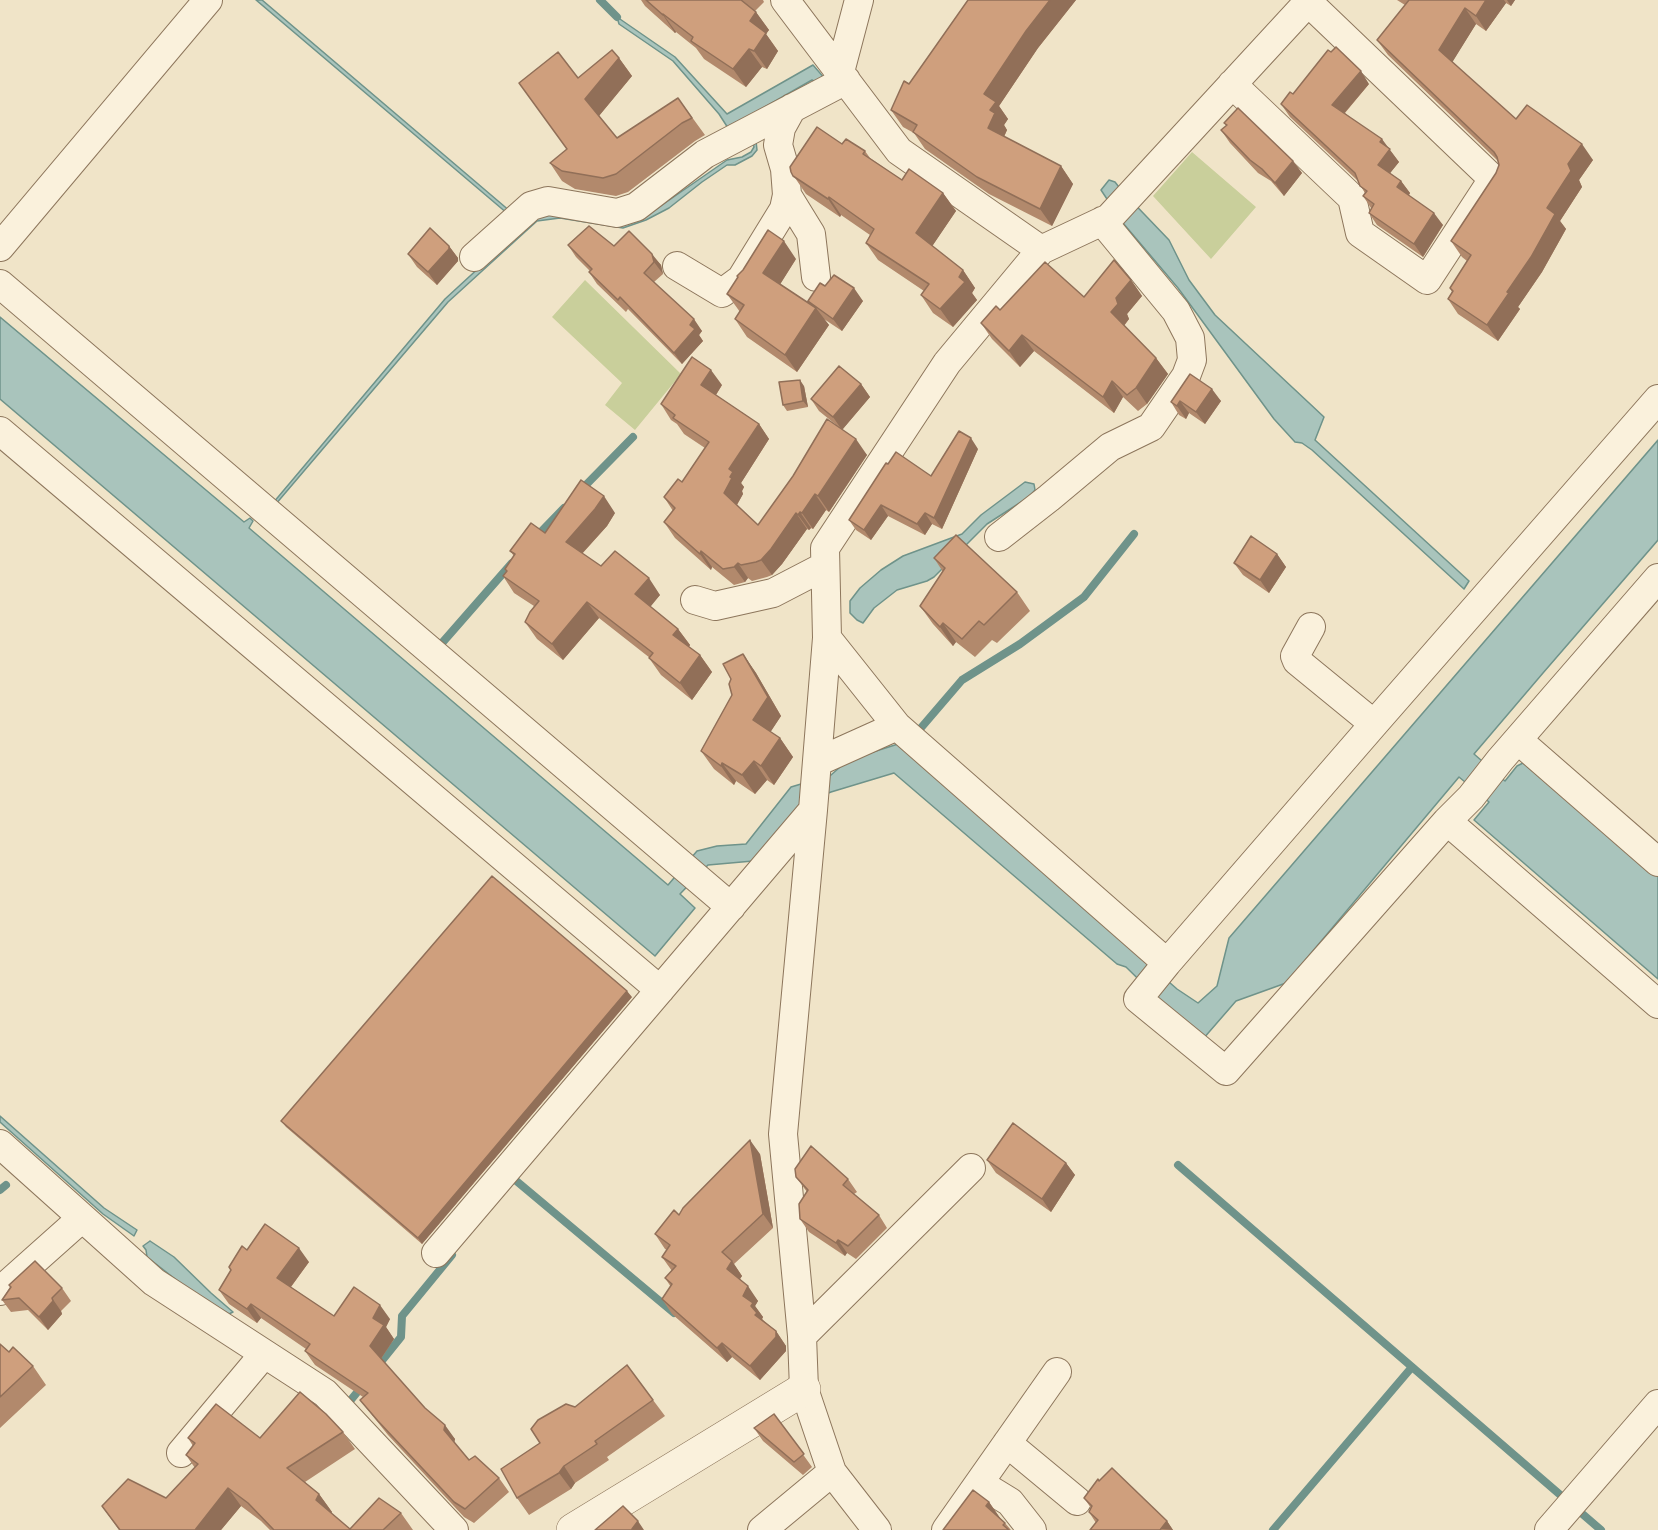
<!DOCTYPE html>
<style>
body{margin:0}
canvas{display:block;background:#f0e4c8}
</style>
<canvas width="1658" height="1530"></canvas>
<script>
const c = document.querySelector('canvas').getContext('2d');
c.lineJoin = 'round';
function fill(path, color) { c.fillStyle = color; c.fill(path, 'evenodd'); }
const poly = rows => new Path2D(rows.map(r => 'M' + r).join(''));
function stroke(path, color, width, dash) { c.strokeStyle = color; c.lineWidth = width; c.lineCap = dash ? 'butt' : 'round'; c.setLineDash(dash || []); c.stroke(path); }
fill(poly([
 [1192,152,1256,207,1211,259,1153,196],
 [585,280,681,374,635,430,605,405,622,383,552,317]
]), '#c9cf9b');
const water = poly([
 [256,0,262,0,511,212,508,214,256,0],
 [617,17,675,57,727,114,813,65,826,80,818,83,812,80,728,128,719,114,673,61,619,24,617,17],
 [756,141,757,150,752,156,735,165,727,165,702,182,669,208,646,220,623,228,560,218,537,221,448,302,275,505,273,503,445,299,533,218,547,215,649,214,727,160,742,157,751,152,754,147,753,143,756,141],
 [1109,180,1115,182,1122,191,1169,240,1189,280,1215,315,1324,417,1315,440,1469,581,1464,589,1312,450,1302,443,1295,442,1274,419,1178,288,1123,223,1101,190,1109,180],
 [0,317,244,522,250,518,253,521,249,528,668,885,697,851,717,846,746,844,791,787,831,775,848,760,898,744,1177,989,1198,1003,1217,986,1229,938,1658,440,1658,540,1543,673,1474,754,1505,781,1517,766,1523,763,1658,875,1658,979,1474,820,1489,802,1459,777,1286,983,1236,1001,1203,1039,1176,1016,1126,967,1117,964,894,773,831,792,803,803,753,861,708,865,680,894,695,908,655,956,0,399,0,317],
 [1025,482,1034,484,1035,490,1029,497,987,524,934,577,927,581,897,590,874,608,863,623,857,620,850,613,850,601,860,588,881,570,903,556,962,534,981,515,1025,482],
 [0,1116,104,1208,137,1230,134,1236,103,1214,0,1122,0,1116],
 [150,1241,174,1257,211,1293,233,1312,229,1314,197,1296,147,1257,146,1250,143,1246,150,1241]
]);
fill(water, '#a9c4bc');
stroke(water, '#6f938a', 1.5);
stroke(poly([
 [600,0,617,17],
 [579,492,633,437],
 [535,538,564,508],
 [442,643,512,563],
 [920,729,962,680,1020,644,1084,597,1134,534],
 [1178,1165,1601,1530],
 [514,1179,674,1313],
 [0,1190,6,1185],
 [376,1368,401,1337,402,1316,452,1255],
 [346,1406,363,1385],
 [1273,1530,1412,1367]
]), '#6f938a', 8);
const minor = poly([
 [785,0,899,151,1041,250],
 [840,72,859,0],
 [1232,84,1352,198,1360,233,1427,280,1493,179,1308,2],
 [787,195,811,234,816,277],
 [0,247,208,0],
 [474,257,531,206,548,201,617,213,636,207,705,154,846,80],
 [677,266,722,293,741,279,784,209,787,195,785,169,778,145,781,128,792,108],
 [0,284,731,907],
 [1658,399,1374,724,1167,963,1138,999,1226,1071,1447,821,1471,797,1500,760,1658,578],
 [0,431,660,990],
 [999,537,1049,498,1110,447,1151,427,1186,376,1192,360,1190,338,1176,311,1102,221],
 [695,600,715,606,773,593,825,566],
 [1311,627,1295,656,1297,661,1374,724],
 [827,638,897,726,1167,963],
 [1518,740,1658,862],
 [817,762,897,726],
 [1447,821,1658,1004],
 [0,1144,154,1282,325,1393,454,1530],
 [436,1253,813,810],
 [0,1291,82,1218],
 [802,1336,971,1168],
 [1007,1443,1077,1501],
 [181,1453,264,1354],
 [979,1483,1010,1502,1032,1530],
 [762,1530,832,1472],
 [877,1530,832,1472,804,1389,802,1336,783,1134,813,810,827,638,825,548,947,363,1041,250,1109,218,1310,0],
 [946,1530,1057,1372],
 [1549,1530,1658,1404]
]);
const tertiary = poly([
 [573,1530,804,1389]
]);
stroke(minor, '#8d765c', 30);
stroke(tertiary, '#8d765c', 34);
stroke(minor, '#faf1dc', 28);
stroke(tertiary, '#faf1dc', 33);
fill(poly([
 [641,0,763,0,764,2,755,11,769,30,766,34,778,51,767,69,762,67,746,87,704,59,696,48,676,32,675,33,645,6],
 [968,0,1076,0,1038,48,999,106,1008,119,1004,125,1007,130,1004,137,1061,166,1073,184,1052,226,989,194,925,149,914,133,903,127,891,110],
 [1397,0,1515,0,1511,6,1506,3,1486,31,1476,24,1452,62,1516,119,1593,160,1579,180,1582,187,1560,221,1566,229,1542,272,1518,307,1520,309,1498,341,1458,314,1448,299,1452,292,1450,288,1467,261,1462,257,1451,241,1496,173,1499,165,1498,161,1388,55,1377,40,1405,5],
 [619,58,632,76,599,116,617,138,678,98,705,135,695,141,628,192,616,196,575,189,562,181,550,163,567,150,578,78],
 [1369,84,1345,113,1388,148,1399,162,1390,173,1401,181,1410,193,1409,195,1443,225,1423,257,1377,225,1369,213,1371,208,1363,196,1365,193,1358,181,1290,117,1281,104],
 [1224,123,1293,161,1302,173,1284,196,1271,181,1258,173,1230,143,1221,130,1226,126],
 [842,144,865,151,870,158,902,180,943,193,956,211,932,246,963,270,975,288,972,293,977,300,953,327,933,313,921,295,924,291,878,260,866,243,870,235,841,215,840,217,806,194,791,172],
 [629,231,661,265,663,274,654,282,702,331,699,335,703,341,682,364,628,309,626,312,597,284,589,272,590,271,576,257,568,245,614,246],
 [449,246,458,258,458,261,437,285,417,267,408,254],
 [796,259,780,284,810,304,808,301,825,286,863,301,842,331,824,319,829,325,797,372,747,337,735,319,740,312,727,294],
 [1131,280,1142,296,1127,314,1129,319,1124,326,1156,358,1168,374,1147,404,1138,411,1123,397,1114,413,1034,351,1020,367,992,339,981,323,1084,297],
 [1190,374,1221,401,1205,424,1189,413,1186,419,1179,415,1171,402],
 [861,384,870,397,842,430,867,455,829,512,826,510,813,529,811,528,809,530,807,529,782,564,772,575,767,577,752,581,748,578,745,582,734,585,712,567,711,570,675,538,664,522,673,511,664,497,682,482,705,448,684,434,677,424,671,420,661,404,722,385,716,395,759,424,769,439,741,483,744,487,742,491,743,494,737,505,758,525,840,428,819,411,811,399],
 [804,386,808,407,787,411,783,405],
 [978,449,942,529,932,524,925,535,888,516,871,540,856,530,849,520,888,464,931,476],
 [615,513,607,526,582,554,601,566,660,595,650,606,678,629,690,645,689,647,700,655,712,672,692,700,661,675,649,658,650,658,599,618,563,660,537,639,525,622,534,606,514,593,503,576,506,572,505,569,514,556,510,551,545,533],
 [1277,554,1286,567,1269,593,1243,575,1234,563],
 [934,558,1017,592,1030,611,997,643,992,640,975,657,956,642,953,646,933,624,920,606,943,572],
 [743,654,756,673,781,716,770,732,780,738,793,757,774,785,767,780,755,794,736,781,734,785,714,769,701,751,732,695],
 [632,997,422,1244,286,1127,281,1121],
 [760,1154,773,1228,734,1264,742,1276,740,1279,758,1301,755,1306,763,1317,762,1319,776,1331,786,1346,786,1351,760,1380,732,1357,727,1362,672,1314,662,1299,671,1287,665,1278,672,1271,662,1257,667,1250,665,1249,655,1234,679,1215],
 [987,1160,1066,1163,1075,1175,1051,1212,996,1173],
 [796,1177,848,1179,857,1192,854,1194,879,1215,887,1228,856,1259,847,1253,845,1256,809,1232,800,1219,807,1192],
 [247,1250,309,1262,291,1287,334,1316,390,1319,386,1327,394,1339,381,1359,425,1408,455,1439,454,1442,469,1460,499,1478,509,1492,474,1523,464,1517,388,1435,360,1400,363,1397,315,1365,305,1351,306,1349,261,1318,257,1323,229,1304,219,1290],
 [9,1285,62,1288,71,1301,61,1311,62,1314,48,1330,28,1310,11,1312,2,1300,10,1287],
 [0,1344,9,1352,33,1366,46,1385,0,1428],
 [653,1400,665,1416,607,1457,609,1460,575,1483,571,1489,529,1515,517,1498,540,1443,575,1407],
 [774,1414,812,1467,803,1475,763,1441,754,1428],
 [343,1432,355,1449,305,1482,319,1494,332,1512,331,1513,350,1529,401,1513,413,1530,270,1530,261,1521,241,1506,221,1530,119,1530,102,1506,166,1498,195,1468,186,1455,193,1446,188,1438,260,1438],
 [1099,1481,1167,1521,1173,1530,1090,1530,1096,1523,1089,1512,1091,1508,1084,1498],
 [989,1502,1000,1518,1005,1523,1011,1530,943,1530]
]), '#b2896c');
fill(poly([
 [1050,0,1076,0,1038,48,999,106,1008,119,1004,125,1007,130,1000,145,988,128,990,110,984,94,1026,31],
 [1486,0,1504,0,1506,3,1486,31,1476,16],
 [1507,0,1515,0,1511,6],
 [1465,8,1476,24,1450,66,1439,50],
 [756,12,769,30,766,34,778,51,767,69,754,51,750,21],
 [663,14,676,32,675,33,663,15],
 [749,49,762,67,746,87,733,69],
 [619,58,632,76,598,117,585,99],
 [1361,71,1369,84,1341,117,1332,105],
 [1382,139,1399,162,1387,177,1378,165,1380,142],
 [1582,144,1593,160,1579,180,1582,187,1560,221,1566,229,1542,272,1518,307,1520,309,1498,341,1487,325,1507,292,1568,164],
 [1293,161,1302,173,1284,196,1275,183],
 [1061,166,1073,184,1052,226,1040,209],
 [1401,181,1410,193,1406,200,1397,187],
 [943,193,956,211,929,251,916,233],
 [829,197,841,215,840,217,828,199],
 [1434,213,1443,225,1423,257,1414,244],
 [784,241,796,259,776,291,763,273],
 [449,246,458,258,458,261,437,285,428,272],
 [652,254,661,265,663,274,654,262],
 [963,270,975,288,972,293,977,300,953,327,940,309],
 [1131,280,1142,296,1127,314,1129,319,1122,328,1111,312,1116,298],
 [854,288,863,301,842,331,833,319],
 [816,308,829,325,797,372,785,355],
 [694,319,702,331,699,335,703,341,682,364,674,353],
 [1022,335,1034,351,1020,367,1009,351],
 [1156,358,1168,374,1147,404,1136,388],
 [711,370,722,385,712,401,701,385],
 [800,380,804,386,808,407,803,401],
 [1112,381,1123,397,1114,413,1103,397],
 [861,384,870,397,842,430,833,417],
 [1212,389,1221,401,1205,424,1196,412],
 [1180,401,1189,413,1186,419,1177,406],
 [759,424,769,439,741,483,744,487,742,491,743,494,735,508,724,493,729,469],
 [971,438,978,449,942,529,934,518],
 [856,439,867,455,829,512,818,496],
 [815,494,826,510,813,529,802,513],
 [604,496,615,513,607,526,577,559,566,542],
 [881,505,888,516,871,540,864,530],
 [800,512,811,528,809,530,798,515],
 [796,513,807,529,782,564,772,575,761,560],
 [925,513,932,524,925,535,917,524],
 [701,551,712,567,711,570,700,554],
 [1277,554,1286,567,1269,593,1260,580],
 [738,563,748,578,745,582,734,567],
 [649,578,660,595,647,611,635,594],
 [587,602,599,618,563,660,552,644],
 [943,623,956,642,953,646,940,627],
 [678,629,690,645,685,652,673,635],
 [743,654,756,673,781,716,766,739,753,720],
 [700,655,712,672,692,700,680,683],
 [780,738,793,757,774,785,761,766],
 [754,761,767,780,755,794,742,775],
 [722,763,736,781,734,785,721,766],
 [627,991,632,997,422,1244,418,1238],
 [750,1140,760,1154,773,1228,763,1214],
 [1066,1163,1075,1175,1051,1212,1042,1199],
 [838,1240,847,1253,845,1256,836,1243],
 [299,1248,309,1262,287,1292,277,1278],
 [732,1261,742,1276,737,1283,727,1269],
 [748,1286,758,1301,755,1306,763,1317,762,1319,767,1327,755,1315,743,1296],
 [52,1298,61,1311,62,1314,48,1330,39,1317],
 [251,1304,261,1318,257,1323,247,1309],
 [380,1305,390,1319,386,1327,394,1339,380,1360,370,1346,373,1318],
 [776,1331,786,1346,786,1351,760,1380,750,1366],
 [722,1343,732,1357,727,1362,717,1348],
 [445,1425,455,1439,454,1444,444,1430],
 [564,1466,575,1483,571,1489,559,1473],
 [228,1488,241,1506,221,1530,195,1530],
 [319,1494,332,1512,328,1518,316,1500],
 [989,1502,1000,1518,997,1522,986,1506],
 [638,1521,644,1530,633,1530,632,1529],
 [1167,1521,1173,1530,1161,1529]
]), '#916f58');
const building = poly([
 [646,0,741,0,756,12,750,21,766,33,754,51,749,49,733,69,691,41,693,37,663,14,663,15,646,0],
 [968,0,1050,0,1026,31,984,94,996,102,990,110,995,113,988,128,1061,166,1040,209,977,177,913,132,917,125,891,110,904,81,909,84,968,0],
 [1409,0,1486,0,1476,16,1465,8,1439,50,1516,119,1527,105,1582,144,1568,164,1571,171,1547,208,1555,214,1531,257,1507,292,1509,293,1487,325,1448,299,1453,291,1450,288,1471,255,1451,241,1496,173,1499,165,1497,157,1494,152,1377,40,1409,0],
 [1336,47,1361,71,1332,105,1382,139,1380,142,1390,149,1378,165,1401,181,1397,187,1434,213,1414,244,1369,213,1374,204,1363,196,1367,191,1360,186,1355,173,1281,104,1290,92,1293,94,1328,50,1331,52,1336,47],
 [612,50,619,58,585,99,617,138,678,98,692,118,682,123,616,174,603,178,562,171,550,163,567,149,519,83,558,52,578,78,612,50],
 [1238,108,1293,161,1275,183,1262,169,1250,160,1221,130,1227,125,1224,123,1238,108],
 [817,127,842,144,846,139,865,151,863,154,902,180,909,169,943,193,916,233,963,270,959,277,965,282,940,309,921,295,929,284,866,243,874,229,829,197,828,199,793,176,791,172,790,167,817,127],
 [589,226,614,246,629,231,652,254,654,262,644,273,694,319,690,325,695,329,674,353,620,297,618,300,589,272,592,269,568,245,589,226],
 [430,228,449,246,449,249,428,272,408,254,430,228],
 [768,230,784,241,763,273,816,308,785,355,735,319,744,305,727,294,738,277,737,276,743,270,768,230],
 [1114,260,1131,280,1116,298,1118,304,1111,312,1156,358,1136,388,1127,395,1112,381,1103,397,1022,335,1009,351,981,323,996,306,1000,310,1045,262,1084,297,1114,260],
 [834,275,854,288,833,319,808,301,820,283,825,286,834,275],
 [692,357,711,370,701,385,759,424,729,469,733,472,730,477,732,478,724,493,758,525,793,476,827,419,856,439,818,496,815,494,802,513,800,512,798,515,796,513,771,549,761,560,756,562,741,565,738,563,734,567,723,569,701,551,700,554,664,522,675,508,664,497,678,479,682,482,709,442,673,418,675,415,661,404,692,357],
 [839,366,861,384,833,417,811,399,839,366],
 [1190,374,1212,389,1196,412,1180,401,1177,406,1171,402,1190,374],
 [800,380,803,401,783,405,779,382,800,380],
 [959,431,971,438,934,518,925,513,917,524,881,505,864,530,849,520,886,463,888,464,896,452,931,476,959,431],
 [581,480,604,496,595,509,566,542,601,566,615,551,649,578,635,594,678,629,673,635,700,655,680,683,649,658,653,653,587,602,552,644,525,622,530,612,539,601,503,576,507,571,505,569,515,554,510,551,531,523,545,533,581,480],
 [956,535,1017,592,984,625,979,621,962,639,943,623,940,627,920,606,945,568,934,558,956,535],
 [1251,536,1277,554,1260,580,1234,563,1251,536],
 [743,654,768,697,753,720,780,738,761,766,754,761,742,775,722,763,721,766,701,751,732,695,729,684,731,679,723,664,743,654],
 [492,876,627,991,418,1238,281,1121,492,876],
 [1013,1123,1066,1163,1042,1199,987,1160,1013,1123],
 [750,1140,763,1214,722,1252,732,1261,727,1269,748,1286,743,1296,753,1303,751,1306,757,1313,755,1315,776,1331,776,1337,750,1366,722,1343,717,1348,662,1299,672,1284,665,1278,676,1266,662,1257,670,1245,655,1234,674,1210,679,1215,683,1208,750,1140],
 [811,1146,848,1179,843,1185,879,1215,848,1246,838,1240,836,1243,800,1219,799,1204,808,1190,796,1177,795,1169,811,1146],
 [265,1224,299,1248,277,1278,334,1316,354,1287,380,1305,373,1318,384,1325,370,1346,425,1408,445,1425,444,1430,469,1460,475,1456,499,1478,465,1509,454,1502,378,1421,360,1400,368,1393,305,1351,310,1344,251,1304,247,1309,219,1290,231,1270,229,1267,242,1246,247,1250,265,1224],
 [35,1261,62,1288,52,1298,53,1301,39,1317,19,1298,2,1300,11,1287,9,1285,35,1261],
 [0,1344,9,1352,13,1347,33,1366,0,1397,0,1344],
 [627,1365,653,1400,595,1441,597,1444,564,1466,559,1473,517,1498,501,1469,540,1443,531,1429,538,1420,566,1404,575,1407,627,1365],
 [300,1392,326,1414,343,1432,287,1468,319,1494,316,1500,350,1529,379,1498,401,1513,383,1530,274,1530,248,1503,228,1488,195,1530,120,1530,102,1506,128,1479,166,1498,198,1464,186,1455,195,1443,188,1438,216,1404,260,1438,300,1392],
 [774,1414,804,1454,794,1462,754,1428,774,1414],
 [1112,1468,1167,1521,1160,1530,1090,1530,1098,1520,1089,1512,1092,1506,1084,1498,1098,1479,1099,1481,1112,1468],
 [973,1490,989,1502,986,1506,1005,1523,1003,1525,1009,1530,943,1530,973,1490],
 [623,1506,638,1521,632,1529,633,1530,595,1530,623,1506]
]);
fill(building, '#cf9f7d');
stroke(building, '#916f58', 1.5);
</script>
